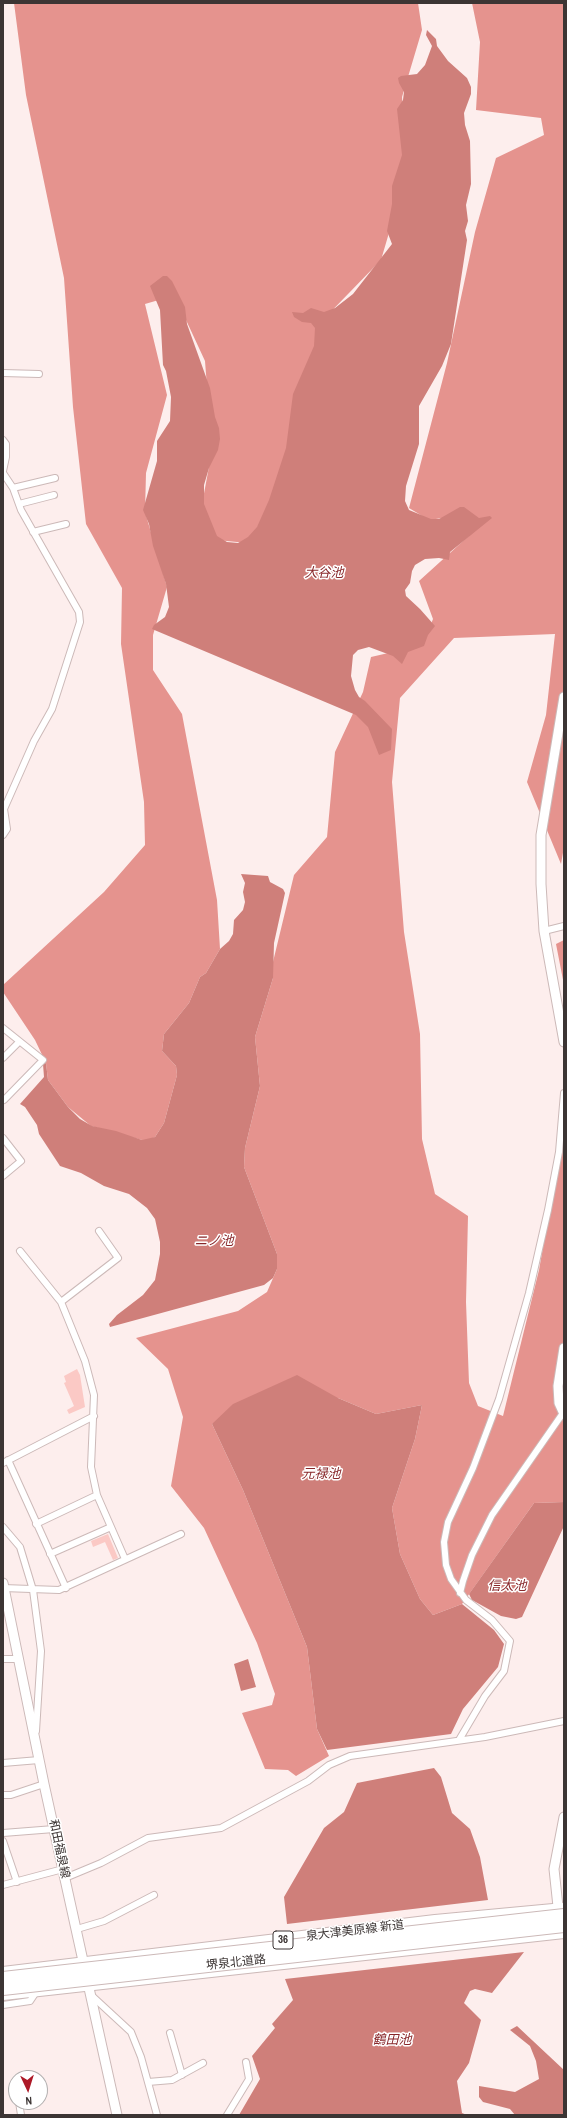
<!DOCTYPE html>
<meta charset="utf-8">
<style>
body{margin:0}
#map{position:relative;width:567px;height:2118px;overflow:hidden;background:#fdeeed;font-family:"Archivo Narrow",sans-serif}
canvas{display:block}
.frame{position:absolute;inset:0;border:4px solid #3c3534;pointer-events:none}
.north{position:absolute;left:8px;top:2070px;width:40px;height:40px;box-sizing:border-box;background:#fff;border:1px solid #b1aeae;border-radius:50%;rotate:176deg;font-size:11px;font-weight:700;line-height:16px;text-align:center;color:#3c3534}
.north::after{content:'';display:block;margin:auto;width:14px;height:18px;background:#ad1927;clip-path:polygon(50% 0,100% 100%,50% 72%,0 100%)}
</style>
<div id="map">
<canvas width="567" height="2118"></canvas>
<div class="frame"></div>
<div class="north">N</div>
</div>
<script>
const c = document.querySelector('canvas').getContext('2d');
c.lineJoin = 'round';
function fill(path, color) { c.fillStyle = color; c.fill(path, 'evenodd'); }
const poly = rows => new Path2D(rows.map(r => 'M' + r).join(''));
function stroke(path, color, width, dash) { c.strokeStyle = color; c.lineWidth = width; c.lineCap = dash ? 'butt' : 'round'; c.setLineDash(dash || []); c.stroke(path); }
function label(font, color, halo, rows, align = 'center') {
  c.font = font + ' "Archivo Narrow","Noto Sans JP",sans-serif'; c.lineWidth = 3; c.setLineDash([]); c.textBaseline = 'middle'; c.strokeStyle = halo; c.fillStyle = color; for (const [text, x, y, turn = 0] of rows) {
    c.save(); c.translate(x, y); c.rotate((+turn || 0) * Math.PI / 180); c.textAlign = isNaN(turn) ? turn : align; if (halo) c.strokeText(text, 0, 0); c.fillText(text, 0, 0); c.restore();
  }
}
fill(poly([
 [77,1369,80,1375,85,1407,69,1414,67,1410,74,1406,64,1383,66,1382,64,1376],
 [108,1534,118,1558,113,1560,105,1542,93,1547,91,1541]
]), '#fbc9c5');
fill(poly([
 [14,3,418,3,422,30,402,97,406,152,391,226,381,260,317,326,319,363,263,519,247,543,217,540,202,504,212,451,205,361,180,307,169,297,145,304,167,395,146,473,145,512,167,587,153,635,153,670,182,714,217,900,220,949,206,973,200,977,189,1003,164,1034,162,1051,176,1066,177,1075,164,1123,155,1137,149,1140,142,1140,91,1126,68,1107,48,1080,46,1063,35,1040,3,992,3,985,104,892,145,845,144,802,121,644,122,588,86,524,73,407,64,278,26,95],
 [472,3,564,3,564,847,561,864,527,782,546,715,555,634,454,638,400,698,392,782,404,932,420,1034,422,1139,435,1194,468,1216,466,1302,469,1383,478,1406,503,1416,539,1270,564,1127,564,1502,534,1503,462,1604,433,1615,420,1599,400,1554,392,1508,415,1439,422,1405,376,1414,338,1398,212,1424,243,1490,307,1647,317,1729,329,1756,296,1776,288,1770,265,1769,242,1713,272,1705,275,1694,257,1643,204,1528,171,1486,183,1417,168,1369,136,1338,238,1311,267,1292,277,1269,277,1254,244,1167,245,1148,260,1086,255,1037,273,978,272,966,294,875,327,837,335,752,363,692,371,657,423,645,433,619,419,581,472,533,463,515,429,520,409,508,447,363,475,232,496,158,544,135,541,118,476,110,480,42],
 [564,940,564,985,556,944]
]), '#e5938e');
fill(poly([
 [427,30,436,39,437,46,448,61,467,78,471,87,471,94,464,113,465,125,470,141,471,184,466,205,468,221,465,231,467,240,451,344,442,366,419,406,419,444,406,486,405,501,409,510,431,519,439,519,460,507,464,507,479,518,490,516,492,518,450,552,449,560,439,558,425,559,415,565,412,571,410,583,405,590,406,596,420,609,435,626,428,635,424,646,408,652,402,664,393,656,369,647,358,650,353,655,351,676,355,690,359,697,365,701,392,729,391,750,379,755,368,727,356,715,152,629,154,625,165,617,169,607,166,584,153,546,149,524,143,510,157,461,157,441,170,421,171,397,166,371,163,365,160,310,150,286,163,276,167,276,172,281,185,307,187,324,210,388,215,417,219,428,220,439,218,450,209,468,204,485,204,504,217,536,227,542,238,543,248,537,257,527,269,500,286,448,293,394,314,346,315,328,311,323,302,322,294,317,292,312,303,313,311,308,324,312,335,308,353,294,392,244,387,231,392,204,392,186,402,155,397,109,403,100,404,92,399,83,398,78,401,76,417,74,425,65,432,46,426,35],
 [241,874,268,876,270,882,283,889,285,893,274,943,273,978,255,1037,260,1086,245,1148,244,1167,277,1254,277,1269,273,1278,264,1285,110,1327,109,1324,117,1315,143,1295,155,1280,160,1254,160,1242,155,1219,147,1208,129,1194,104,1186,81,1173,60,1166,39,1134,37,1125,25,1107,20,1104,44,1077,43,1064,46,1063,48,1080,68,1107,80,1119,92,1126,116,1131,142,1140,155,1137,164,1123,177,1075,176,1066,162,1051,164,1034,189,1003,200,977,206,973,220,949,229,941,233,934,234,920,243,910,245,902,243,892,245,883],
 [297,1375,338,1398,376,1414,422,1405,415,1439,392,1508,400,1554,420,1599,433,1615,462,1604,494,1630,504,1644,498,1667,463,1709,451,1734,327,1750,317,1729,307,1647,243,1490,212,1424,233,1404],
 [564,1502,564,1526,522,1617,516,1619,501,1616,472,1600,469,1594,534,1503],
 [248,1659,256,1687,241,1691,234,1664],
 [434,1768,441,1777,452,1813,470,1829,480,1857,488,1900,287,1924,284,1897,324,1828,344,1812,357,1783],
 [524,1952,492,1993,475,1989,470,1991,464,2003,481,2020,469,2063,457,2081,462,2113,467,2115,239,2115,260,2079,252,2056,275,2028,272,2024,293,2000,285,1979],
 [517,2026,564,2070,564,2115,515,2115,510,2109,483,2102,479,2097,479,2086,515,2092,539,2079,536,2061,530,2046,510,2030]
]), '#cf7f7a');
const street = poly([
 [3,373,39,374],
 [3,440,6,444,6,457,3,471],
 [3,473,13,488,21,510,79,612,80,622,52,709,34,741,4,809,7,829,3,835],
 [13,488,55,478],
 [19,504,54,495],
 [33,532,66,524],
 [544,931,564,926],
 [3,1028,43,1060,4,1100,3,1099],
 [3,1058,19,1042],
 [3,1138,21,1161,3,1176],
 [20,1251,61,1302,85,1361,94,1395,91,1467,97,1495,125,1559],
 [61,1302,118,1258,99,1231],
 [8,1460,66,1588],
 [3,1463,94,1416],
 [36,1524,97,1495],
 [3,1527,20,1547,33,1590,41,1651,36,1731],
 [50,1554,111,1527],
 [3,1588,59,1590,181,1534],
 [460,1593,463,1581,472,1555,492,1515,563,1413],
 [3,1659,18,1659],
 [459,1740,485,1696,504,1671,510,1641,492,1620,466,1600,451,1579,446,1565,444,1542,448,1522,473,1468,499,1399,529,1293,548,1210,559,1152,564,1093],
 [3,1763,39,1760],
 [3,1795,11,1795,44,1784],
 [3,1833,54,1829],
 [3,1841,17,1882],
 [65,1878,101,1863,148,1838,221,1828,308,1781,329,1765,350,1756,485,1737,564,1721],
 [3,1885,63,1869],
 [77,1929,104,1921,154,1895],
 [92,1996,131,2032,141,2057,157,2115],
 [3,2005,30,2001,36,1992],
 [170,2033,182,2075],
 [148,2082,172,2080,203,2063],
 [19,2102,21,2115],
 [227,2115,249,2079,246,2062]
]);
const secondary = poly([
 [564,697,541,835,541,884,544,931,564,1042],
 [564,1348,558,1386,559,1403,564,1414],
 [3,1583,44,1784,117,2115],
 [559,1916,554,1869,564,1817]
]);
const primary = poly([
 [3,1972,435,1920,564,1908],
 [3,1995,564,1933]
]);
stroke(street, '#ccb9b8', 8);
stroke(secondary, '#ccb9b8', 11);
stroke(primary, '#ccb9b8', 12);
stroke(street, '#fff', 6);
stroke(secondary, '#fff', 9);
stroke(primary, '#fff', 10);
const highwayBridge = poly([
 [3,1978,564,1915],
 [3,1989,564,1926]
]);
stroke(highwayBridge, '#ccb9b8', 14, []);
stroke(highwayBridge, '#fff', 12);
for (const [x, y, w] of [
 [283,1940,20]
]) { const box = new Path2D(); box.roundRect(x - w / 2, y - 9, w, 18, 3); c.fillStyle = '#fff'; c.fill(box); stroke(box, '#3c3534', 1); }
label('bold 11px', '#3c3534', null, [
 ["36",283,1940]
]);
label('12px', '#3c3534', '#fff', [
 ["和田福泉線",59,1849,78],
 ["泉大津美原線 新道",355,1931,-7],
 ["堺泉北道路",236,1963,-6]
]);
label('italic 13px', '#88272a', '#fff', [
 ["大谷池",324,574],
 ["ニノ池",214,1242],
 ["元禄池",321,1475],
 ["信太池",507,1587],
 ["鶴田池",392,2041]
]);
</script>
